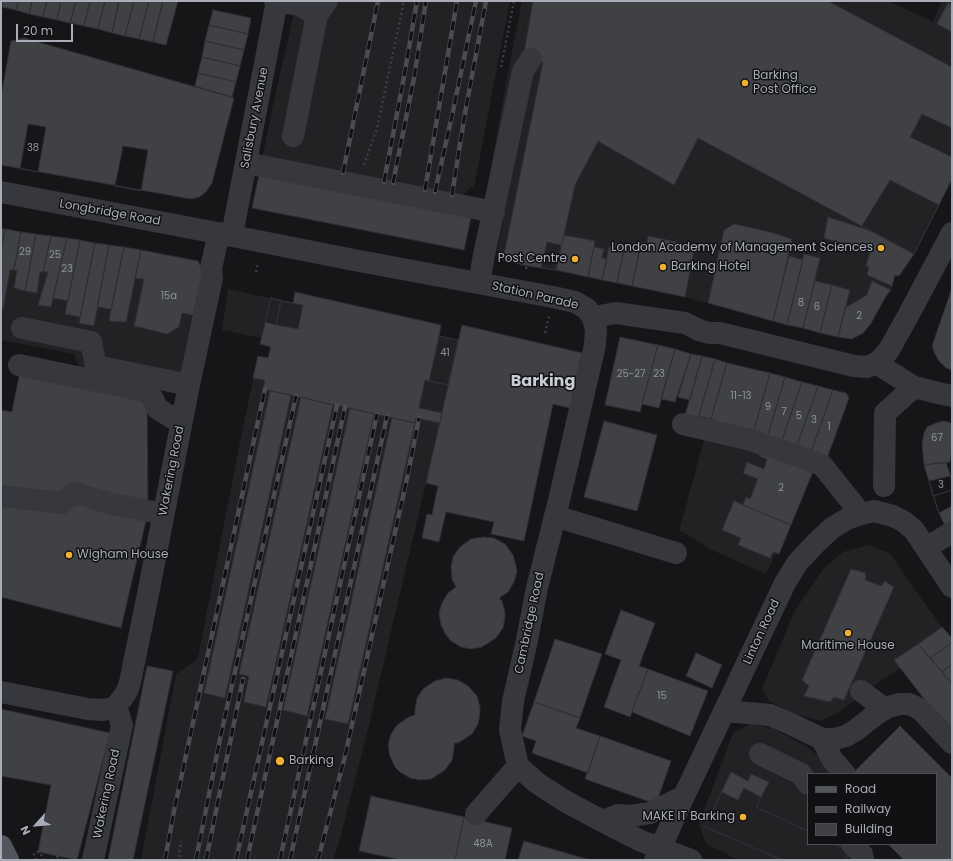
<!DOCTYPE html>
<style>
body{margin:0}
#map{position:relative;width:953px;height:861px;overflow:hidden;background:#161618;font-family:Poppins,sans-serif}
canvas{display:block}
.frame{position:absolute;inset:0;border:2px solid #a8adb8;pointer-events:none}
.legend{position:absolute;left:807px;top:773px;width:130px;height:72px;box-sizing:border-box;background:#111113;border:1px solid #4d4f55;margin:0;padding:5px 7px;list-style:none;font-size:12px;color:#a8adb8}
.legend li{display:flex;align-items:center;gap:8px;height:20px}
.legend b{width:20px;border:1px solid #4d4f55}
.north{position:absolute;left:16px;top:805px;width:40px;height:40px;-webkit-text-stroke:3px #111113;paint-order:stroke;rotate:243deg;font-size:11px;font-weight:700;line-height:16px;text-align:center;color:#a8adb8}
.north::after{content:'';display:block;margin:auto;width:14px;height:18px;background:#a8adb8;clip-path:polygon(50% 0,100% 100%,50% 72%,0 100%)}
.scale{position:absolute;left:16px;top:24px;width:57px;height:18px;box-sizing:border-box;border:2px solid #a8adb8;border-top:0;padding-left:5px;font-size:12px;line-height:14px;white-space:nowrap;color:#a8adb8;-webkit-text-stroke:3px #111113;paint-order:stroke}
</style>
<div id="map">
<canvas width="953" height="861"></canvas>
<div class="frame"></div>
<ul class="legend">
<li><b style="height:5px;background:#53555c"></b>Road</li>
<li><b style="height:5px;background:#4a4c52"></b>Railway</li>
<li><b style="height:11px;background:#404145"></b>Building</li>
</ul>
<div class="north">N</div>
<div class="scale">20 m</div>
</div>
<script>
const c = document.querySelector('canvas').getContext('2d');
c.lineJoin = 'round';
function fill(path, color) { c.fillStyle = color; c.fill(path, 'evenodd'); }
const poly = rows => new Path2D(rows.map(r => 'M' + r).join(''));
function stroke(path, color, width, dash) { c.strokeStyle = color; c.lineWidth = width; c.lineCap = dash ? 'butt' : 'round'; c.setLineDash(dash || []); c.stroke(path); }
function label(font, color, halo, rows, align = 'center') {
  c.font = font + ' Poppins,sans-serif'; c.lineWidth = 3; c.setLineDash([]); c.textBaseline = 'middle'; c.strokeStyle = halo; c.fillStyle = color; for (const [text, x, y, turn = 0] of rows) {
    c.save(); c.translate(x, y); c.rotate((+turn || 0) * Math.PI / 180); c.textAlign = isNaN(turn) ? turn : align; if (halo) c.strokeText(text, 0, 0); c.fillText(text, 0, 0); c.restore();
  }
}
fill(poly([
 [300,1,510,1,474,187,471,187,461,197,471,217,464,250,252,208,274,100,294,13],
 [522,1,889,1,933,22,942,1,952,1,952,179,914,254,899,276,895,276,892,285,893,286,886,296,870,325,863,333,852,339,838,337,773,321,708,303,691,299,685,297,556,270,527,266,496,257,506,204,485,201,506,83],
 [1,229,124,247,198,261,203,272,176,392,80,369,74,354,1,340],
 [228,289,293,303,295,292,441,325,439,336,458,340,462,325,554,400,426,483,368,729,339,843,333,860,141,860,176,674,195,661,198,657,242,432,258,356,268,358,271,347,260,344,262,338,222,330],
 [706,433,814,469,779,554,776,553,766,574,712,550,683,532,679,531],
 [869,545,891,554,907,579,942,627,952,638,952,730,929,705,900,668,876,684,838,713,820,721,796,714,769,701,762,689,795,610,824,568,843,552],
 [750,724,772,728,806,746,840,774,808,774,808,844,869,844,859,860,739,860,708,845,704,839,699,823,733,733]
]), '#222225');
const building = poly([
 [3,1,18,1,16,10,2,7,3,1],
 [18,1,32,1,29,14,16,10,18,1],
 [32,1,47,1,43,17,29,14,32,1],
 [47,1,61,1,57,20,43,17,47,1],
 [61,1,76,1,70,23,57,20,61,1],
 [76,1,90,1,84,26,70,23,76,1],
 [90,1,105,1,98,29,84,26,90,1],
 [105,1,119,1,112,33,98,29,105,1],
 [119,1,134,1,125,36,112,33,119,1],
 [134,1,149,1,139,39,125,36,134,1],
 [149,1,163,1,153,42,139,39,149,1],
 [163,1,178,1,166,45,153,42,163,1],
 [533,1,828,1,952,67,952,179,914,254,698,138,674,185,598,141,575,185,556,270,527,266,503,260,543,62,524,53,533,1],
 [948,3,952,5,952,32,937,24,948,3],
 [213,10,251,18,248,34,209,25,213,10],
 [209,25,248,34,244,50,205,41,209,25],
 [24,38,234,98,212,183,206,192,199,197,191,199,1,165,1,97,11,41,24,38],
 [205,41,244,50,240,66,202,57,205,41],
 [202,57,240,66,236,82,198,73,202,57],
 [198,73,236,82,232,97,195,86,198,73],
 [922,114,952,128,952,157,910,137,922,114],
 [28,124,46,127,38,172,20,169,28,124],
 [123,146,148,150,141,191,115,186,123,146],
 [259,175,471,217,464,250,252,208,259,175],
 [890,180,939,205,914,254,862,226,890,180],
 [828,217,871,231,914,254,899,276,895,275,892,286,867,275,869,267,866,266,870,252,824,238,828,217],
 [734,224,770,232,792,239,773,321,708,303,724,230,734,224],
 [1,229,5,229,1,250,1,229],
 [5,229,21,232,14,270,10,270,3,310,1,309,1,250,5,229],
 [21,232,36,234,25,291,14,288,17,271,14,270,21,232],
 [36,234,51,236,43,272,40,272,37,293,25,291,36,234],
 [564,235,595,241,588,277,556,270,564,235],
 [51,236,67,238,51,307,38,305,48,272,43,272,51,236],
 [648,236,695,246,685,297,632,286,641,242,647,244,648,236],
 [67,238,80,240,68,301,53,298,67,238],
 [80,240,95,243,80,317,65,314,80,240],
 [547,242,561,245,556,270,541,268,547,242],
 [95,243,109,245,94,326,79,323,95,243],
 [616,244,625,245,617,283,602,280,609,247,615,248,616,244],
 [109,245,124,247,111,309,97,307,109,245],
 [625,245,640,249,632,286,617,283,625,245],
 [124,247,141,250,126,322,109,321,124,247],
 [594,247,604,249,602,258,607,259,602,280,588,277,594,247],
 [141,250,198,261,203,272,193,315,182,313,179,327,167,334,134,326,144,279,135,278,141,250],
 [804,254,820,258,803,328,787,325,804,254],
 [789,256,803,260,787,325,773,321,789,256],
 [815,281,832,285,820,333,803,328,815,281],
 [872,281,891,290,886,296,870,325,863,333,852,339,838,337,845,308,867,295,872,281],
 [832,285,850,290,838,337,820,333,832,285],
 [952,288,952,370,946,368,939,361,935,354,932,346,952,288],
 [295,292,441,325,439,336,458,340,448,385,425,380,419,408,442,413,440,423,416,418,415,423,263,389,265,380,253,378,258,356,268,358,271,347,260,344,271,298,293,303,295,292],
 [271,298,281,301,276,325,265,322,271,298],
 [281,301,303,305,298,329,276,325,281,301],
 [462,325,582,353,573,392,570,408,553,404,524,541,491,534,494,522,446,512,439,542,422,538,427,514,432,515,438,486,426,483,462,325],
 [439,336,458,340,448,385,429,381,439,336],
 [620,337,658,345,640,412,605,405,620,337],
 [658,345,675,349,659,408,642,404,658,345],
 [675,349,691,354,675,402,661,399,675,349],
 [691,354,702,356,690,400,678,397,691,354],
 [702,356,715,359,697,422,684,419,702,356],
 [715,359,727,363,711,419,699,416,715,359],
 [727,363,770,373,752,437,713,424,714,420,711,419,727,363],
 [20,371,147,395,148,512,1,494,1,410,12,412,20,371],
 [770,373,785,377,766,442,752,437,770,373],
 [785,377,802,382,780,446,766,442,785,377],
 [802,382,818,386,795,451,780,446,802,382],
 [818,386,833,390,810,455,795,451,818,386],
 [833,390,846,393,849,398,826,461,810,455,833,390],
 [270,391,291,395,225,698,204,693,270,391],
 [301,397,333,405,266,707,244,702,249,676,239,674,301,397],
 [350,408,374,414,307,716,283,710,350,408],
 [392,418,415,423,348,724,325,719,392,418],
 [604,421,657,435,637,511,584,497,604,421],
 [943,421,952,423,952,450,950,462,924,465,922,444,924,433,927,427,936,423,943,421],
 [762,448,814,469,791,525,743,505,746,497,750,499,758,479,743,473,747,462,764,469,767,459,759,456,762,448],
 [946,462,952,481,952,525,946,528,939,513,924,465,946,462],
 [950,476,952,481,952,490,933,496,929,481,950,476],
 [952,490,952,506,939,513,933,496,952,490],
 [1,494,75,494,148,512,121,628,1,597,1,494],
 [734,501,791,525,779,554,773,552,770,558,738,545,741,538,722,530,734,501],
 [483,537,494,538,505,544,513,555,516,566,517,571,514,582,508,592,499,598,502,601,505,612,505,617,503,628,496,638,482,647,471,649,461,647,451,641,446,635,441,625,439,613,442,603,448,593,456,587,452,579,451,567,453,557,460,547,471,539,483,537],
 [851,569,866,573,865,580,881,586,885,581,894,587,844,700,834,697,830,702,804,696,809,686,802,680,851,569],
 [621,610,655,623,639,666,648,669,630,717,604,707,621,660,605,654,621,610],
 [942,627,952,638,952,643,930,658,918,644,942,627],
 [555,639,602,654,580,718,534,702,555,639],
 [952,643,952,664,942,672,930,658,952,643],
 [918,644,952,684,952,730,929,705,894,660,918,644],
 [696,653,722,665,712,688,686,676,696,653],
 [952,664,952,684,942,672,952,664],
 [147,666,173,671,133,860,108,860,147,666],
 [648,669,708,691,690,736,632,712,648,669],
 [446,678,458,680,468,686,477,696,480,707,480,713,478,724,472,734,458,743,454,743,454,749,452,760,445,770,431,779,420,780,410,778,400,772,395,767,390,756,388,745,391,734,397,725,409,717,415,715,415,709,417,698,423,689,435,681,446,678],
 [534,702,580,718,576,728,600,736,588,773,532,753,536,741,522,736,534,702],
 [1,709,110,733,77,860,38,852,51,785,1,776,1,709],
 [900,726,952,778,952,860,904,860,888,844,936,844,936,774,852,774,900,726],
 [600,736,671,761,656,804,585,779,600,736],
 [731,772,748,781,751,774,769,782,756,807,808,831,808,844,835,844,850,851,845,860,782,860,705,827,731,772],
 [744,788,761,797,756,807,808,831,808,844,835,844,850,851,845,860,782,860,705,827,722,792,738,800,744,788],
 [371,796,464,817,455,860,402,860,359,851,371,796],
 [464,817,512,828,505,860,455,860,464,817],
 [524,841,590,860,518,860,524,841]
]);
fill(building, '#404145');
stroke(building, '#303034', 1);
stroke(poly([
 [501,67,514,1],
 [861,123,952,169],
 [364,165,377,128,404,1],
 [526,269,543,195],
 [256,272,258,262],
 [545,333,549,316],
 [179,857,181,841],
 [36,860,34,854,36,852,38,852,40,853,44,860],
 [52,860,58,857,62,860]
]), '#3d3f44', 2.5, [2, 3]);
stroke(poly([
 [275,1,299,5,317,15],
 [293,136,317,15,327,1],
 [246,163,494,212],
 [1,192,207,231,354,260,553,297,575,302,587,309,593,318,596,330,595,345,560,496,537,588,526,645,513,701,510,730,518,766,537,783,565,801,602,821,641,841,691,860],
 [232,235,277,1],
 [479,283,484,255,523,71,531,59],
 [593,318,605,315,616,313,685,323,699,330,709,333,720,333,854,366,867,367,876,363,883,357,889,350,909,314,952,233],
 [22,328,91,342,96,366,189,385],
 [876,363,914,387,938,393,952,396],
 [19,365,149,392,158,409,181,423],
 [683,424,751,440,798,456,822,465,861,514],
 [884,486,885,413,914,387],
 [1,496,62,503,74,493,113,504,163,514],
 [555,516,676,553],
 [926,548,952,532],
 [861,691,885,709],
 [1,692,88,709,103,710,112,708,116,706,124,696,128,689,130,682,147,599,189,385,212,278,211,268,219,233],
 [724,712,737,712,770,715,789,723,822,739,834,739,846,736,856,730,875,715,888,707,900,704,909,704,920,709,952,743],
 [822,739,832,759,845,774],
 [760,754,801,774,808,784],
 [476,814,518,766],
 [602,821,618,815,630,816,650,813,684,796],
 [852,844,862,854,863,860],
 [93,860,122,725,116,706],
 [655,860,684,796,785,583,798,562,816,543,832,528,847,519,861,514,874,511,893,516,903,521,914,530,952,587]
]), '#37383d', 22);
stroke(poly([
 [1,846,8,860]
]), '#53555c', 22);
const rail = poly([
 [343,173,378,1],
 [384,182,404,77,417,1],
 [393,183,414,78,426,1],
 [425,190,457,1],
 [435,192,453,111,476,1],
 [452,195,465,113,486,1],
 [165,860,174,811,265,389],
 [196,860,220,739,296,396],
 [206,860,243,679],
 [236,860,337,405],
 [247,860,345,407],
 [280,860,377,414],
 [290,860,387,416],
 [318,860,345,756,406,483,419,418]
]);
stroke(rail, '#4a4c52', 4.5);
stroke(rail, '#111113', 3, [9]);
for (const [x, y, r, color] of [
 [745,83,4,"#f2b134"],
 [881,248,4,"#f2b134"],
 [575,259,4,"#f2b134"],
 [663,267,4,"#f2b134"],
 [69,555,4,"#f2b134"],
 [848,633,4,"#f2b134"],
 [280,761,5,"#f2b134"],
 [743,817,4,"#f2b134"]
]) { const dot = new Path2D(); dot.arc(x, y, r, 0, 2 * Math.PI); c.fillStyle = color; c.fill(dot); stroke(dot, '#111113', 1.5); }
label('10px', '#8e929b', null, [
 ["38",33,148],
 ["29",25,252],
 ["25",55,255],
 ["23",67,269],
 ["15a",169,296],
 ["8",801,303],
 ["6",817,307],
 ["2",859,316],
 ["41",445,353],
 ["25-27",631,374],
 ["23",659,374],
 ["11-13",741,396],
 ["9",768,407],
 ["7",784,412],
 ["5",799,416],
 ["3",814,420],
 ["1",829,427],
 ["67",937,438],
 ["3",941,485],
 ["2",781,488],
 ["15",662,696],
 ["48A",483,844]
]);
label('12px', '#a8adb8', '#111113', [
 ["Barking",753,76],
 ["Post Office",753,90],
 ["London Academy of Management Sciences",873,248,"right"],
 ["Post Centre",567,259,"right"],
 ["Barking Hotel",671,267],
 ["Wigham House",77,555],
 ["Maritime House",848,646,"center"],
 ["Barking",289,761],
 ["MAKE IT Barking",735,817,"right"]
], 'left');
label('12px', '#a8adb8', '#111113', [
 ["Salisbury Avenue",255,118,-79],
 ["Longbridge Road",110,213,10],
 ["Station Parade",535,296,13],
 ["Wakering Road",172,471,-79],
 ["Cambridge Road",530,623,-78],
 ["Linton Road",762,632,-65],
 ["Wakering Road",107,794,-78]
]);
label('bold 16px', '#c9ccd4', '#111113', [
 ["Barking",543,382]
]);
</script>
